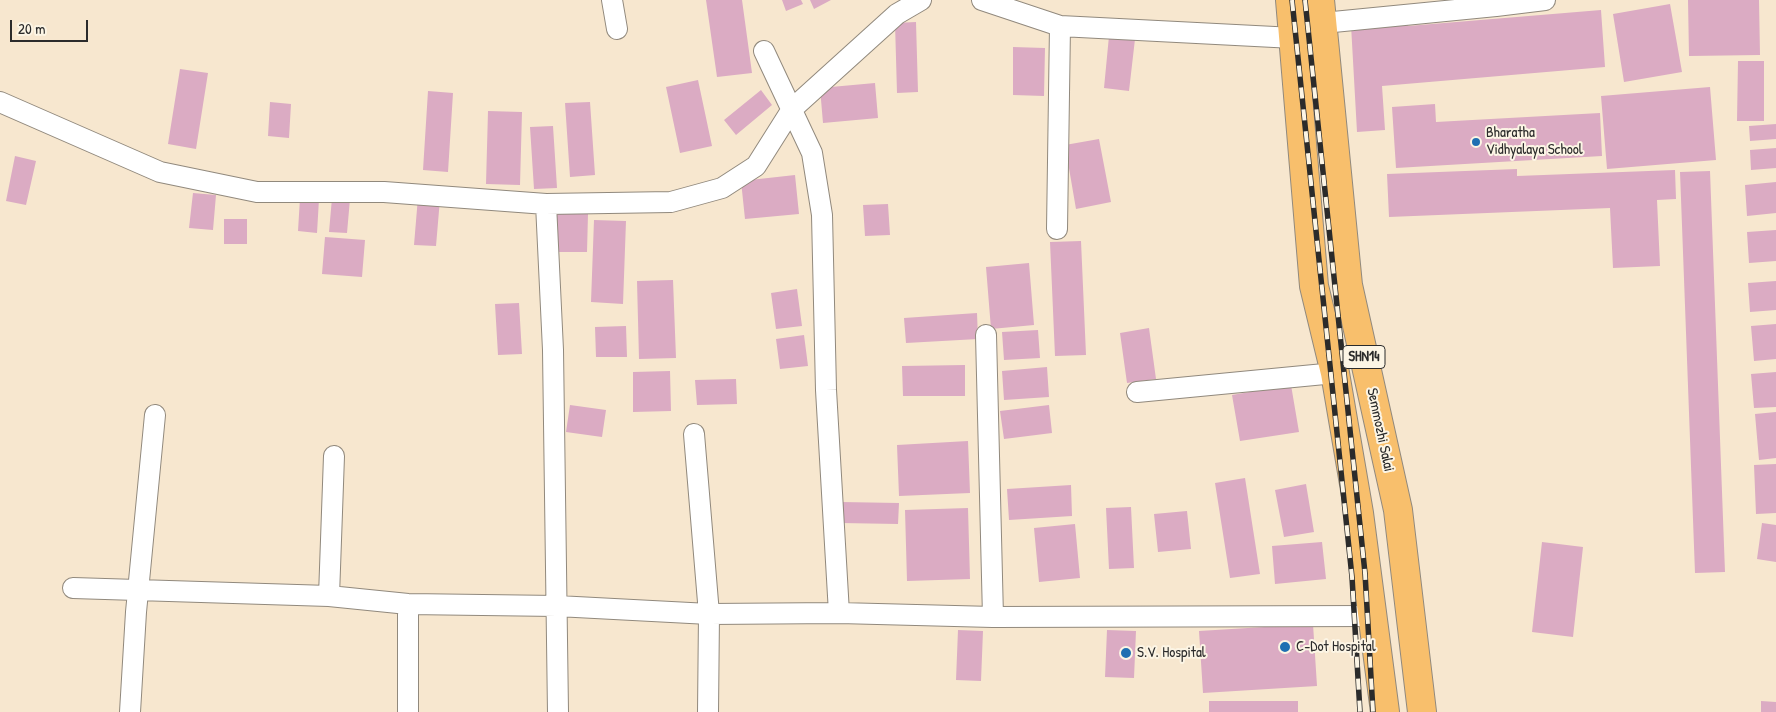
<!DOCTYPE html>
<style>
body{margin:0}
#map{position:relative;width:1776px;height:712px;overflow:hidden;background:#f7e7cf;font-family:"Patrick Hand",sans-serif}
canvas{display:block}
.scale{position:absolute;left:10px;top:20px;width:78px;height:22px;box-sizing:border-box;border:2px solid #2b2b2b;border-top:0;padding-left:6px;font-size:15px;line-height:18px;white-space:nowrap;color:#2b2b2b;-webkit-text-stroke:4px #fcf5e5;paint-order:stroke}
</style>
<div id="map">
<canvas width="1776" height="712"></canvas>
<div class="scale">20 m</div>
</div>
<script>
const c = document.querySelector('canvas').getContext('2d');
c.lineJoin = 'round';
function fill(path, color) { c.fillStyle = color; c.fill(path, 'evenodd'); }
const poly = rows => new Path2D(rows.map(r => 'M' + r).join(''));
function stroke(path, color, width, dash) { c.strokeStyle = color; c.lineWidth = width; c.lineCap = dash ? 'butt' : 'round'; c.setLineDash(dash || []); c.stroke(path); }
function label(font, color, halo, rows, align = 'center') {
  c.font = font + ' "Patrick Hand",sans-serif'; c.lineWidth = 4; c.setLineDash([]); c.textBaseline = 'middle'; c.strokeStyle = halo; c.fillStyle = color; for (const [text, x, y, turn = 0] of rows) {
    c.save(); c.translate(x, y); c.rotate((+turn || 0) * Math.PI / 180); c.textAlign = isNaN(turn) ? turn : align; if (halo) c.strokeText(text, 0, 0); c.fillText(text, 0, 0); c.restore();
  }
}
fill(poly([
 [706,0,742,0,752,73,717,77],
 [782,0,801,0,803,4,786,11],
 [810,0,831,0,814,9],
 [1688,0,1759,0,1760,55,1689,56],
 [1670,4,1682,72,1624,82,1613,14],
 [1601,10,1605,67,1382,86,1385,130,1357,132,1351,25,1407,20,1408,26],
 [916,22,918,92,897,93,895,23],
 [1109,36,1135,39,1129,91,1104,88],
 [1013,47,1045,48,1044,96,1013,95],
 [1738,61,1764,61,1764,121,1737,121],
 [180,69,208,73,196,149,168,144],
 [698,80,712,146,680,153,666,87],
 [875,83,878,118,823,123,820,88],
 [1710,87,1716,160,1607,169,1601,96],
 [761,90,772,105,736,135,724,120],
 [428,91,453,93,448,172,423,170],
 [270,102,291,104,289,138,268,136],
 [590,102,595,175,570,177,565,103],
 [1435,104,1436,122,1600,113,1602,156,1396,168,1392,107],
 [488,111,522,112,520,185,486,184],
 [1776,124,1776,139,1750,141,1749,126],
 [553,126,557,188,534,189,530,127],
 [1099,139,1111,202,1076,209,1065,145],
 [1776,148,1776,168,1751,170,1750,150],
 [15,156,36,161,26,205,6,201],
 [1517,169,1517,176,1675,170,1676,199,1657,200,1660,266,1613,268,1610,208,1389,217,1387,174],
 [1710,171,1725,572,1695,573,1680,172],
 [795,175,799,214,745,219,741,181],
 [1776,182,1776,213,1747,216,1745,185],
 [193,193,216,195,213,230,189,228],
 [418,197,440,199,436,246,414,245],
 [300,198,319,199,317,233,298,231],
 [332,198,350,199,347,233,329,232],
 [888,204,890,235,865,236,863,205],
 [557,214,588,214,587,252,557,252],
 [224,219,247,219,247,244,224,244],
 [594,220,626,221,623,304,591,302],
 [1776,230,1776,261,1749,263,1747,232],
 [325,237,365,240,362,277,322,274],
 [1081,241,1086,355,1055,356,1050,242],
 [1029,263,1034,325,991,329,986,267],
 [673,280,676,358,639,359,637,281],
 [1776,281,1776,310,1750,312,1748,283],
 [797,289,802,326,776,329,771,293],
 [519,303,522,354,498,355,495,304],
 [977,313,978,339,906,343,904,318],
 [1776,324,1776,359,1754,361,1751,326],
 [626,326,627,357,596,357,595,327],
 [1149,328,1156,379,1127,383,1120,333],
 [1038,330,1040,358,1004,360,1002,332],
 [804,335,808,366,780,369,776,339],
 [965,365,965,396,903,396,902,366],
 [1047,367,1049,397,1004,400,1002,371],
 [670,371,671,411,633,412,633,372],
 [1776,372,1776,407,1754,408,1751,374],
 [736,379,737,404,697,405,695,380],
 [1291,385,1299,432,1240,441,1232,395],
 [570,405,606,410,602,437,566,432],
 [1049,405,1052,433,1004,439,1000,411],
 [1776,412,1776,458,1759,460,1755,414],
 [968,441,970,493,899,496,897,445],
 [1776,464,1776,513,1756,514,1754,465],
 [1245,478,1260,574,1230,578,1215,483],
 [1306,484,1314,532,1284,537,1275,490],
 [1071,485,1072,516,1009,520,1007,489],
 [841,502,899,503,898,524,841,523],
 [1131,507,1134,568,1109,569,1106,508],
 [968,508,970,579,907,581,905,510],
 [1187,511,1191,549,1158,552,1154,514],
 [1762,523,1776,525,1776,562,1757,559],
 [1075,524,1080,578,1039,582,1034,528],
 [1322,542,1326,579,1275,584,1272,546],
 [1542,542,1583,547,1573,637,1532,632],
 [1313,624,1317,686,1203,693,1199,631],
 [958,630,983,631,981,681,956,680],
 [1107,630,1136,631,1134,678,1105,677],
 [1209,701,1298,701,1298,712,1209,712],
 [1761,701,1776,702,1776,712,1761,712]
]), '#dbabc3');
const street = poly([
 [612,0,617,29],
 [982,0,1060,26,1294,38],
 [1496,6,1545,0],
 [1323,23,1496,6,1496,0],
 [764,51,812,153,822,215,826,390,839,613,993,617,1372,616],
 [0,102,160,172,257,192,384,192,546,204,671,202,722,188,756,166,792,109,897,14,921,0],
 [546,204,553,350,558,712],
 [1057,229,1060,26],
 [986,335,993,617],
 [1137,392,1335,373],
 [694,434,709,614,708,712],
 [73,588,329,596,408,604,557,606,709,614,839,613],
 [329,596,334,456],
 [130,712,136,612,155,415],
 [408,712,408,604]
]);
const primary = poly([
 [1290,0,1314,286,1335,373,1359,513,1385,712],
 [1320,0,1348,285,1398,510,1422,712]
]);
stroke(street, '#91897d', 22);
stroke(primary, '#91897d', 30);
stroke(street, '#fff', 20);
stroke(primary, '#f8bf6c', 28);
const rail = poly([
 [1292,0,1352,577,1360,712],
 [1305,0,1365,573,1373,712]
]);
stroke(rail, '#2b2b2b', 5.5);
stroke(rail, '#fcf5e5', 4, [11]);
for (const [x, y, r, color] of [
 [1476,142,5,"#1f6fb2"],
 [1285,647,6,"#1f6fb2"],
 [1126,653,6,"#1f6fb2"]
]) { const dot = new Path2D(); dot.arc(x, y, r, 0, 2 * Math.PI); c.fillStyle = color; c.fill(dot); stroke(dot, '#fcf5e5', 2); }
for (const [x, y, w] of [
 [1364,357,42]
]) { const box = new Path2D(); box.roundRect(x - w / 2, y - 11.5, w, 23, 4); c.fillStyle = '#fcf5e5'; c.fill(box); stroke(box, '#2b2b2b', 1); }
label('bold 14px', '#2b2b2b', null, [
 ["SHN14",1364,357]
]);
label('15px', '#2b2b2b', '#fcf5e5', [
 ["Bharatha",1486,133],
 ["Vidhyalaya School",1486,150],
 ["C-Dot Hospital",1296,647],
 ["S.V. Hospital",1137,653]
], 'left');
label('15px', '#2b2b2b', '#fcf5e5', [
 ["Semmozhi Salai",1380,430,78]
]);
</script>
